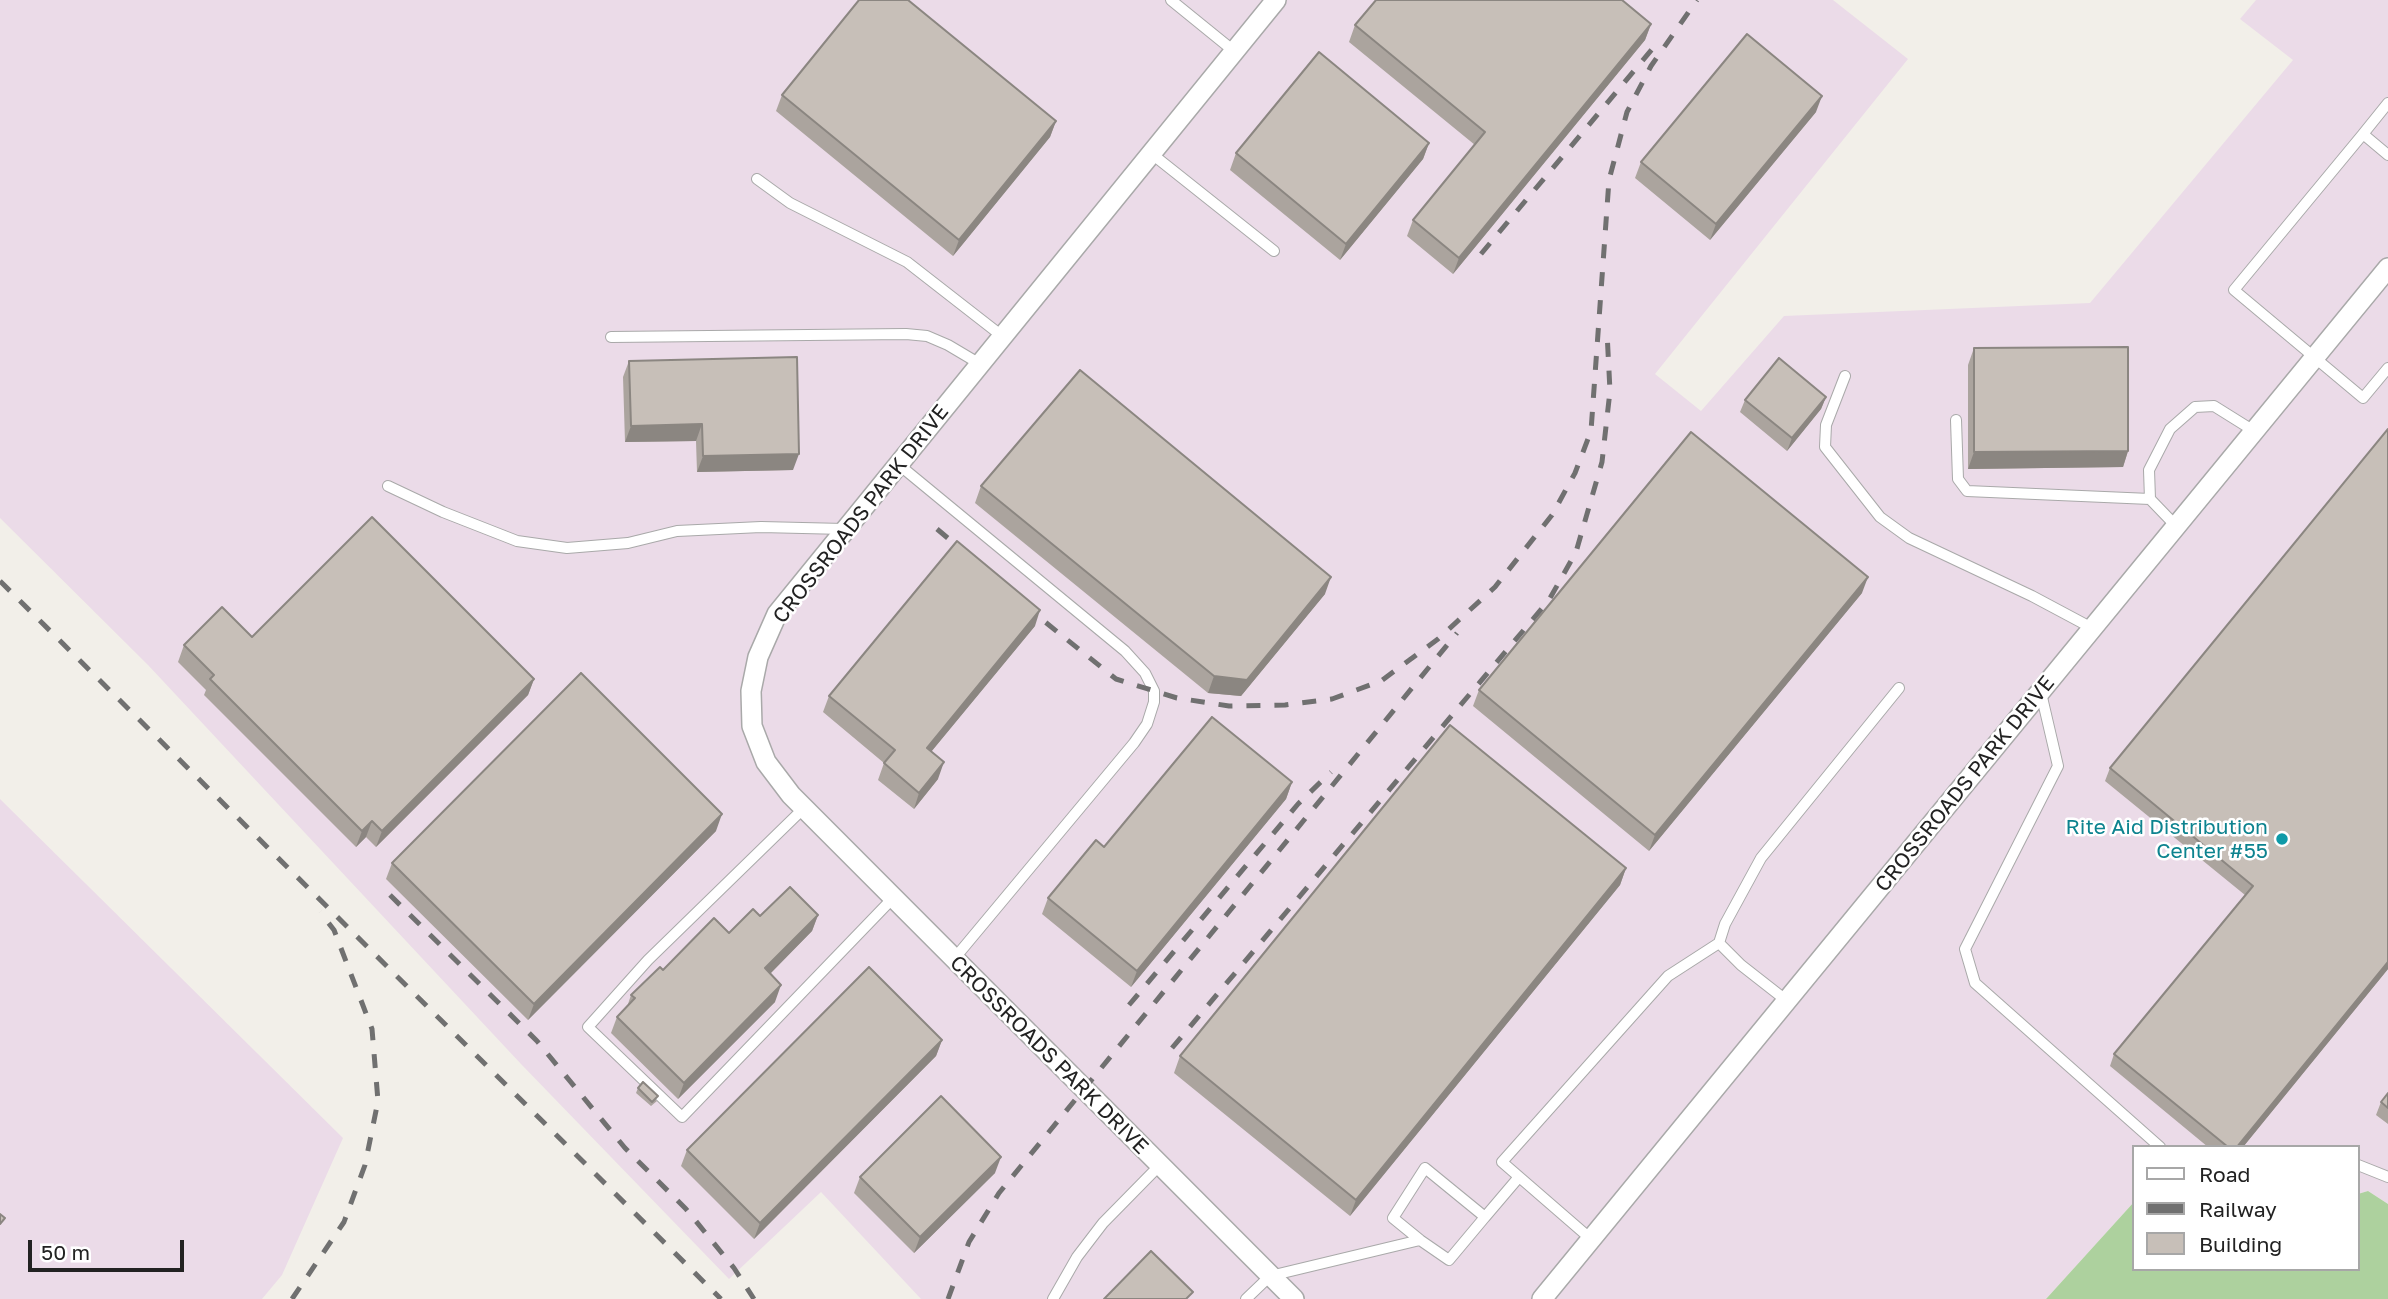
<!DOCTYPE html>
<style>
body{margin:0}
#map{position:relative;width:2388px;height:1299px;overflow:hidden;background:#f2efe9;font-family:"Golos Text",sans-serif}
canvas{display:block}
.legend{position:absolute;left:2132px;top:1145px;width:228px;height:126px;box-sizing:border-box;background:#fff;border:2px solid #a7a7a7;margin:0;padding:9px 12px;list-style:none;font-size:21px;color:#222}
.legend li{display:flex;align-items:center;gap:14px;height:35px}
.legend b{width:35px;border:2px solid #a7a7a7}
.scale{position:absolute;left:28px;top:1240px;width:156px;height:32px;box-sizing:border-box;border:4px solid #222;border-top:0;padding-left:9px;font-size:21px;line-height:24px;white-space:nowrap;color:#222;-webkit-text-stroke:5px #fff;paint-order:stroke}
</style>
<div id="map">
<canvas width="2388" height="1299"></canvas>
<ul class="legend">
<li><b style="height:9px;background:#fff"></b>Road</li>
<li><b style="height:9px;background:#707070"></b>Railway</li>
<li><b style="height:19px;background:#c7bfb8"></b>Building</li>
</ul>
<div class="scale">50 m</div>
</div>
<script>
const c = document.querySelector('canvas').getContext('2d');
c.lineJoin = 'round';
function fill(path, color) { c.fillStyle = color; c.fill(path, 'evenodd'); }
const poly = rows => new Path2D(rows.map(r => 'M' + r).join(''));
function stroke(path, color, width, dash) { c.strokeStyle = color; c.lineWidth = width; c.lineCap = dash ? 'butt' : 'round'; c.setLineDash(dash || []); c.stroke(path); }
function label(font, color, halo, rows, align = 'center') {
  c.font = font + ' "Golos Text",sans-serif'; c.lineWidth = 5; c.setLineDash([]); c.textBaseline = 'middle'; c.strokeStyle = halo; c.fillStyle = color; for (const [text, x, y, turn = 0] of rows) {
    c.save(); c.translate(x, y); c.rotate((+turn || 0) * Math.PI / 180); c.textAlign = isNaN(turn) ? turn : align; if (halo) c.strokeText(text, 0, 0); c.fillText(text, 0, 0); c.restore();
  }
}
fill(poly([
 [0,0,1833,0,1908,59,1655,374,1701,411,1784,316,2090,303,2293,60,2240,19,2256,0,2388,0,2388,1204,2368,1191,2358,1194,2358,1147,2134,1147,2134,1202,2046,1299,921,1299,821,1192,729,1279,521,1064,148,665,0,518],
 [0,799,343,1138,282,1275,262,1299,0,1299]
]), '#ebdbe8');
fill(poly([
 [2368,1191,2388,1204,2388,1299,2046,1299,2134,1202,2134,1269,2358,1269,2358,1194]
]), '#add19e');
const service = poly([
 [1171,0,1235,52],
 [2388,103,2363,134,2388,155],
 [2363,134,2234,290,2363,398,2388,368],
 [1152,154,1274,251],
 [757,179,790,203,907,262,1002,336],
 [611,337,906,334,927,336,948,345,980,364],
 [1845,376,1826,425,1825,447,1880,517,1909,538,2032,596,2092,628],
 [1956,420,1958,479,1967,491,2150,499,2176,526],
 [898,464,1125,651,1145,673,1154,691,1154,702,1147,724,1134,743,954,959],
 [388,486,443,512,517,541,567,548,628,543,677,531,761,527,844,529],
 [2150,499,2149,470,2170,429,2195,407,2214,406,2254,431],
 [2041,693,2058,766,1965,949,1975,983,2160,1147],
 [804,808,648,960,588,1027,682,1117,893,898],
 [1787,1001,1741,965,1719,943,1725,924,1761,858,1899,688],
 [2358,1165,2388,1177],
 [1485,1217,1519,1177],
 [1592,1240,1502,1162,1668,976,1719,943],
 [1053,1299,1077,1257,1103,1223,1159,1166],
 [1246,1299,1270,1276,1420,1240,1449,1260,1485,1217,1425,1168,1393,1218,1420,1240]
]);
const minor = poly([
 [1276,0,777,614,758,657,751,691,752,726,766,762,791,795,1294,1299],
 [1542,1299,2388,268]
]);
stroke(service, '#a9a9a9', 12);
stroke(minor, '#a9a9a9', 22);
stroke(service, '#fff', 10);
stroke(minor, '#fff', 19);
stroke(poly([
 [1481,254,1653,48],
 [937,529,969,556],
 [0,581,721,1299],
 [1024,605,1116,679,1177,698,1229,706,1285,705,1332,699,1381,681,1438,639,1495,587,1552,515,1575,473,1591,431,1609,180,1627,112,1651,66,1697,0],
 [390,895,537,1041,625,1148,686,1209,734,1268,754,1299],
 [1129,1005,1298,804,1331,772],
 [1172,1048,1549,600,1576,552,1602,462,1610,391,1607,332],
 [292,1299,344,1222,365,1165,378,1101,372,1029,334,930,320,912],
 [948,1299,969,1242,999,1193,1457,633]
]), '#707070', 5, [14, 14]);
fill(poly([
 [1651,24,1645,40,1453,274,1407,236,1413,220,1475,145,1349,42,1355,25],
 [782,95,1056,121,1050,137,953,256,776,111],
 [1816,112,1710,240,1635,178,1641,162],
 [1429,143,1423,159,1340,260,1230,170,1236,153],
 [1974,348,2128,451,2123,467,1968,469,1968,365],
 [629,361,793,470,697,472,696,441,625,442,623,377],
 [1826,397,1821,409,1787,451,1740,412,1745,400],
 [981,486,1325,594,1241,696,1208,693,975,503],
 [1862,593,1649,851,1473,706,1479,690],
 [1035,626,931,752,938,779,914,809,878,780,884,763,823,712,829,696],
 [252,637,534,679,528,695,376,847,366,837,356,847,204,695,206,690,178,662,184,645],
 [2110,768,2388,969,2243,1147,2208,1147,2110,1066,2114,1054,2245,895,2105,781],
 [1292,782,1286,799,1131,987,1042,914,1048,898,1104,847],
 [716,831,528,1020,386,879,392,863],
 [1626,868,1620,885,1350,1216,1174,1073,1180,1056],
 [818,915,812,931,770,974,775,1002,678,1099,611,1033,617,1017,627,1007,631,995,663,970,760,916],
 [942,1040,936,1056,754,1239,681,1166,687,1150],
 [638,1088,657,1101,651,1106,636,1093],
 [2388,1093,2388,1124,2376,1115,2381,1102],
 [995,1173,914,1253,854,1193,860,1177]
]), '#aba49e');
fill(poly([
 [1651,24,1645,40,1453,274,1459,258],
 [1822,96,1816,112,1710,240,1716,224],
 [1056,121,1050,137,953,256,959,240],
 [1429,143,1423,159,1340,260,1346,244],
 [1826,397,1821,409,1787,451,1792,438],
 [702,424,696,441,625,442,631,426],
 [2128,451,2123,467,1968,469,1974,452],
 [799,454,793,470,697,472,703,456],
 [1331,577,1325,594,1241,696,1208,693,1214,676],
 [1868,577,1862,593,1649,851,1655,835],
 [1040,610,1035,626,921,764,927,748],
 [534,679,528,695,376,847,382,831],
 [944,762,938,779,914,809,919,793],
 [1292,782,1286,799,1131,987,1137,971],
 [722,814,716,831,528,1020,534,1004],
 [372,821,366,837,356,847,362,831],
 [1626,868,1620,885,1350,1216,1356,1200],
 [818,915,812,931,759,985,765,968],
 [2388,962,2388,969,2243,1147,2237,1147],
 [781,985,775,1002,678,1099,684,1083],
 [942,1040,936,1056,754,1239,760,1223],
 [1001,1157,995,1173,914,1253,920,1237]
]), '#8b8681');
const building = poly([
 [859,0,908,0,1056,121,959,240,782,95,859,0],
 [1376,0,1622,0,1651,24,1459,258,1413,220,1485,132,1355,25,1376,0],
 [1747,34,1822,96,1716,224,1641,162,1747,34],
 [1319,52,1429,143,1346,244,1236,153,1319,52],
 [2128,347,2128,451,1974,452,1974,348,2128,347],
 [797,357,799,454,703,456,702,424,631,426,629,361,797,357],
 [1779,358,1826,397,1792,438,1745,400,1779,358],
 [1080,370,1331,577,1247,680,1214,676,981,486,1080,370],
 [2388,429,2388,962,2237,1147,2228,1147,2114,1054,2253,886,2110,768,2388,429],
 [1691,432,1868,577,1655,835,1479,690,1691,432],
 [372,517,534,679,382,831,372,821,362,831,210,679,214,675,184,645,222,607,252,637,372,517],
 [957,541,1040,610,927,748,944,762,919,793,884,763,895,750,829,696,957,541],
 [581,673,722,814,534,1004,392,863,581,673],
 [1212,717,1292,782,1137,971,1048,898,1096,840,1104,847,1212,717],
 [1450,725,1626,868,1356,1200,1180,1056,1450,725],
 [790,887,818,915,765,968,781,985,684,1083,617,1017,635,998,631,995,660,967,663,970,714,918,729,933,753,909,760,916,790,887],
 [869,967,942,1040,760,1223,687,1150,869,967],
 [643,1082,658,1096,652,1102,638,1088,643,1082],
 [2388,1093,2388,1108,2381,1102,2388,1093],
 [941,1096,1001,1157,920,1237,860,1177,941,1096],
 [0,1214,5,1218,0,1224,0,1214],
 [1151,1251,1193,1292,1186,1299,1104,1299,1151,1251]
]);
fill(building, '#c7bfb8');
stroke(building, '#8b8681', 2);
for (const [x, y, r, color] of [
 [2282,839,7,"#0f9aa8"]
]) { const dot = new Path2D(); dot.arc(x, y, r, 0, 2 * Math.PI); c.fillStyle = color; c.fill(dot); stroke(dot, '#fff', 2.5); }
label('21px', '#222', '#fff', [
 ["CROSSROADS PARK DRIVE",861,514,-52],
 ["CROSSROADS PARK DRIVE",1965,784,-51],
 ["CROSSROADS PARK DRIVE",1049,1055,45]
]);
label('21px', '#0d838f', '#fff', [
 ["Rite Aid Distribution",2268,827],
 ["Center #55",2268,851]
], 'right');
</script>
